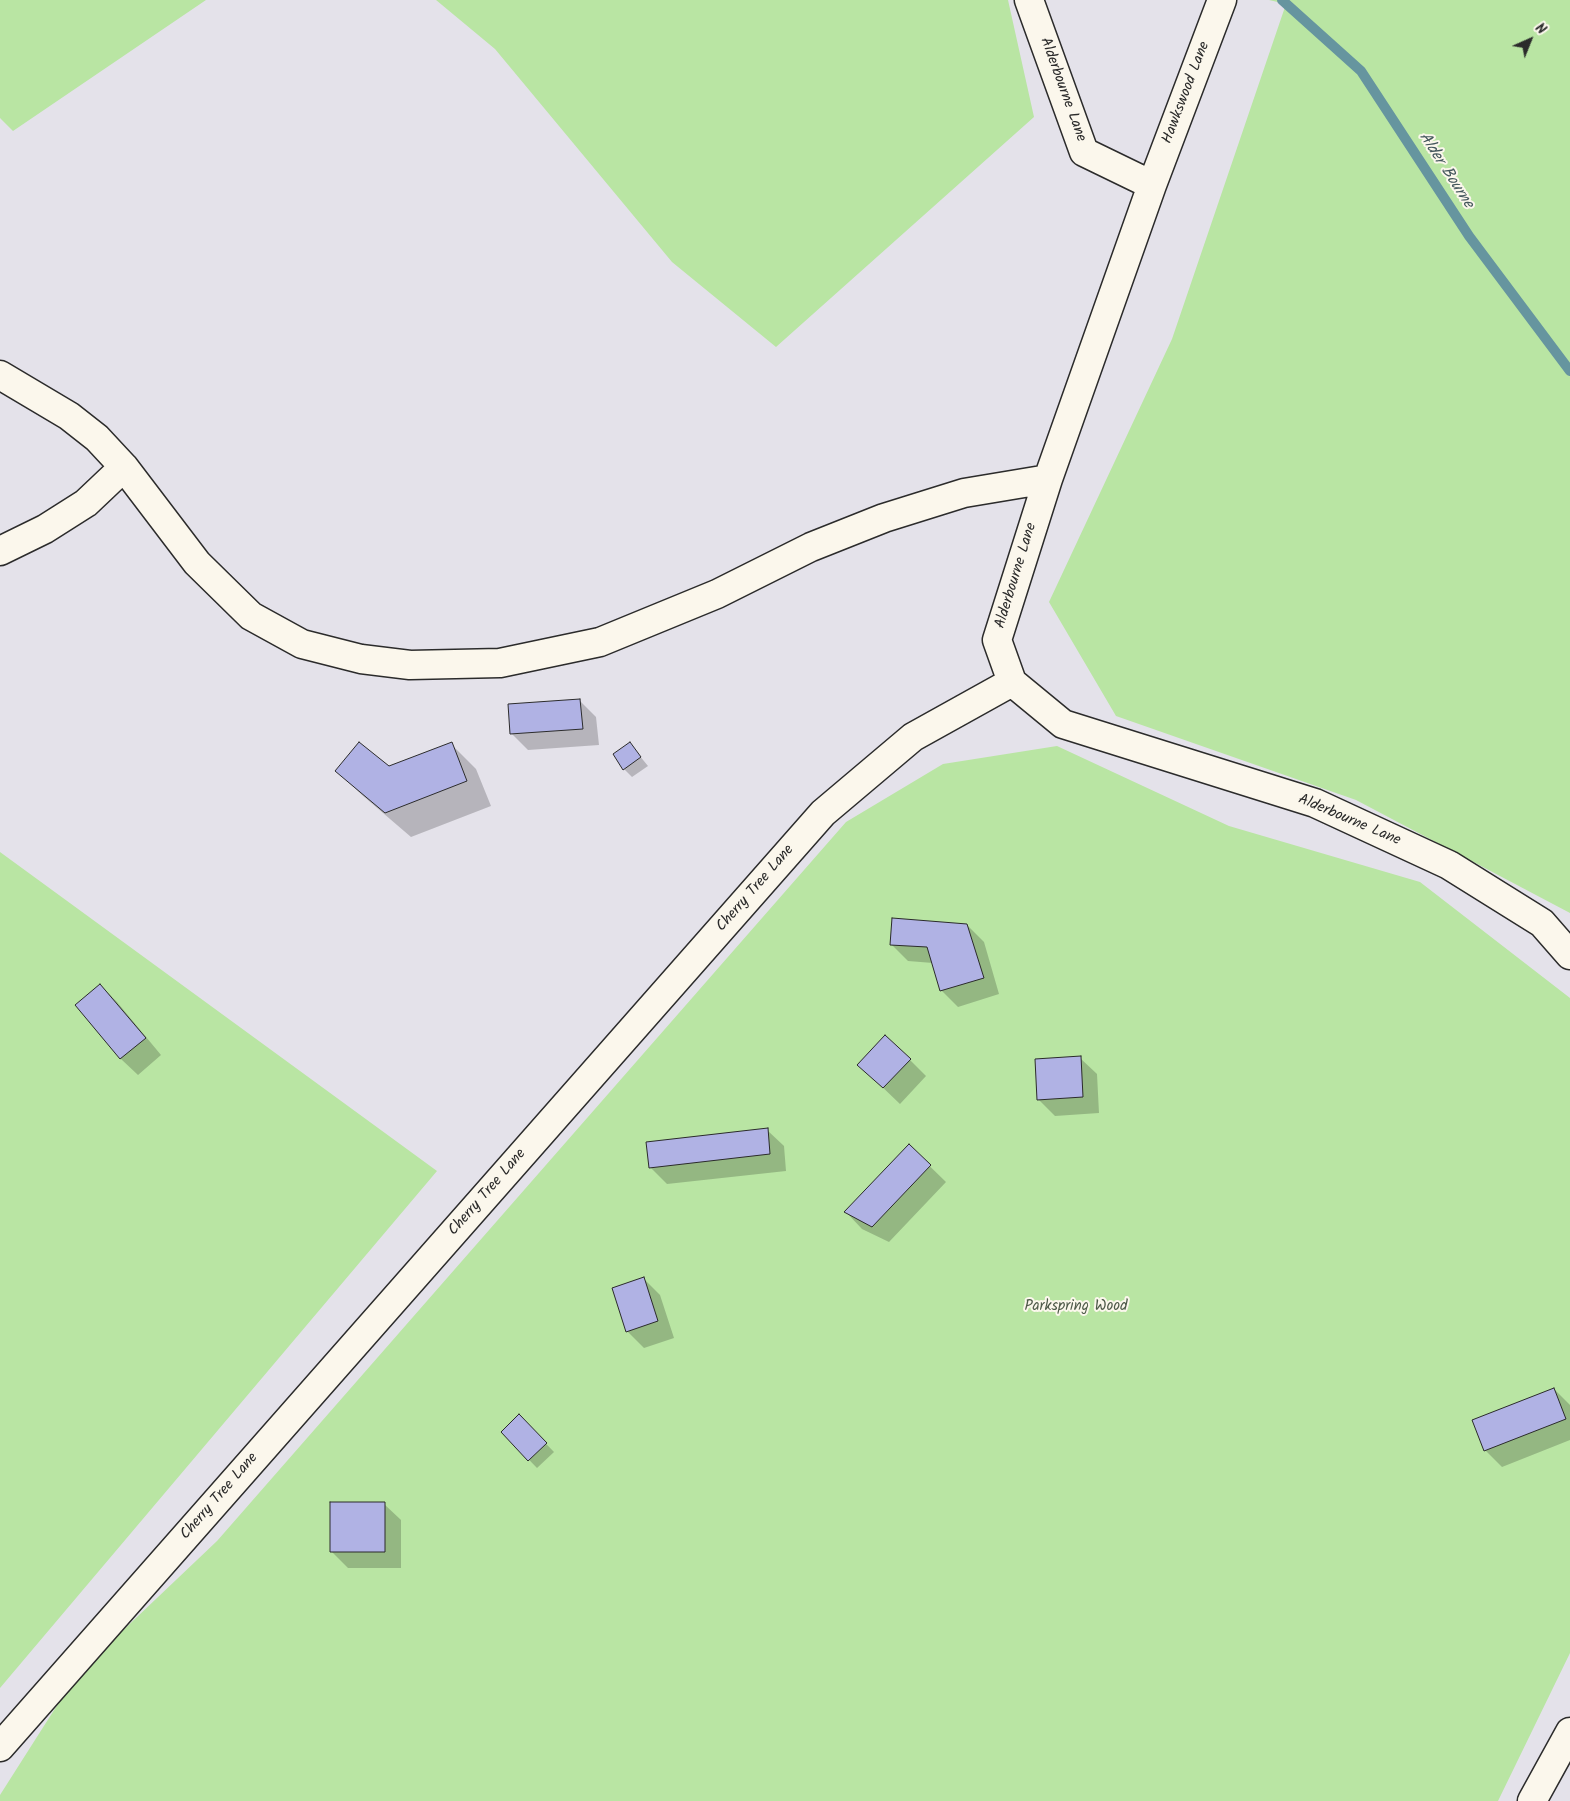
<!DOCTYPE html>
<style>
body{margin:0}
#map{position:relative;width:1570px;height:1801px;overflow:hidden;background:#e4e2ea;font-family:Kalam,sans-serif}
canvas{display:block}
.north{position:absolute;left:1505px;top:15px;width:50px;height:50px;-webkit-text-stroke:4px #fbf7ec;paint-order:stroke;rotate:44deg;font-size:14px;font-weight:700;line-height:20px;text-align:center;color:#2b2b2b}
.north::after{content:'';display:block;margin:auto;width:18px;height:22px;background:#2b2b2b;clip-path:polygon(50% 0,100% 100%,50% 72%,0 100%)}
</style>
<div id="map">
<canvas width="1570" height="1801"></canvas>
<div class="north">N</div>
</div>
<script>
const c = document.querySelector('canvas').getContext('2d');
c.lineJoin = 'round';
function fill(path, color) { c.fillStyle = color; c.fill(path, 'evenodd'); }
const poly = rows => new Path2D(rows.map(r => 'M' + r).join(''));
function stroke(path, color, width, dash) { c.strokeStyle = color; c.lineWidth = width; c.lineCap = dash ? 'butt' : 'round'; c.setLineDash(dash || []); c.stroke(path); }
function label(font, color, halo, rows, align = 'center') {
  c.font = font + ' Kalam,sans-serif'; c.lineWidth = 4; c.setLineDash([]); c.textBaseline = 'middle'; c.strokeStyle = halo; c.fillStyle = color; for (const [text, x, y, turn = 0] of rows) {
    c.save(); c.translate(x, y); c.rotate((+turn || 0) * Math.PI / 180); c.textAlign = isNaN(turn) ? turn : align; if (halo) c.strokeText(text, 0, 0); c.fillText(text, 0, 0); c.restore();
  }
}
fill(poly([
 [0,0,206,0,13,131,0,118],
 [436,0,1008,0,1034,117,776,347,672,262,495,49],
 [1269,0,1570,0,1570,913,1356,800,1116,716,1049,602,1172,339,1286,4],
 [1057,746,1229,826,1420,882,1570,998,1570,1653,1498,1801,0,1801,0,1795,77,1674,217,1541,846,822,943,764],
 [0,852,437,1171,0,1688]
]), '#b9e5a3');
fill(poly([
 [579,700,596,717,599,745,528,750,512,734],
 [451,744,476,769,491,806,411,837,362,795,337,771,389,768],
 [630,744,648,766,632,777,624,769,614,755],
 [967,925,984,942,999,994,958,1007,941,990,933,963,908,961,891,944],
 [100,985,117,1002,161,1055,138,1075,121,1059,77,1005],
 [1080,1058,1097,1074,1099,1113,1055,1116,1038,1099],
 [910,1060,926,1076,900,1104,876,1081],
 [767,1130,784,1146,786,1171,667,1184,650,1167],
 [909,1146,946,1182,889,1242,862,1229,846,1212],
 [644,1279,660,1295,674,1338,644,1348,627,1331],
 [1554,1389,1570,1405,1570,1440,1502,1467,1485,1450],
 [519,1416,554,1452,537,1468,502,1432],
 [384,1504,401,1520,401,1568,348,1568,331,1551]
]), '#0003');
stroke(poly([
 [1282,0,1361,71,1469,236,1570,371]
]), '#66959f', 10);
const building = poly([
 [580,699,583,729,510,734,508,704,580,699],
 [359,742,389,766,452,742,467,781,385,813,335,771,359,742],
 [630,742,641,757,623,770,613,754,630,742],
 [892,918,967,924,984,978,940,991,927,947,890,945,892,918],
 [100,984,146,1038,120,1059,75,1005,100,984],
 [885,1035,911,1059,883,1088,857,1065,885,1035],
 [1081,1056,1083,1097,1037,1100,1035,1059,1081,1056],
 [768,1128,770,1154,649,1168,646,1142,768,1128],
 [909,1144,931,1165,872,1227,844,1212,909,1144],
 [644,1277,658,1321,626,1332,612,1288,644,1277],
 [1554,1388,1566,1419,1484,1451,1472,1420,1554,1388],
 [519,1414,547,1443,528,1461,501,1432,519,1414],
 [330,1502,385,1502,385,1552,330,1552,330,1502]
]);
fill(building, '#b0b2e4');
stroke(building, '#2b2b2b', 1);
const minor = poly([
 [1029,0,1084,152,1152,185],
 [1222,0,1152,185,1048,479,997,640,1012,682,1063,724,1315,803,1449,865,1542,923,1570,955],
 [0,375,69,416,97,438,124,467,197,563,251,616,302,644,361,659,410,665,500,663,600,642,717,594,811,547,884,518,964,493,1048,479],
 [0,551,45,529,86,503,124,467],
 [0,1747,823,813,913,737,1012,682],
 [1532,1801,1570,1732]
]);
stroke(minor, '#2b2b2b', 31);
stroke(minor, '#fbf7ec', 28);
label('15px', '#2b2b2b', '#fbf7ec', [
 ["Alderbourne Lane",1062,90,70],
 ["Hawkswood Lane",1187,93,-69],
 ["Alderbourne Lane",1017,576,-73],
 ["Alderbourne Lane",1349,821,23],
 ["Cherry Tree Lane",756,889,-49],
 ["Cherry Tree Lane",488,1193,-49],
 ["Cherry Tree Lane",220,1497,-49]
]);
label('15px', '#4e5a49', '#fbf7ec', [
 ["Parkspring Wood",1076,1307]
]);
label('italic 16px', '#44575c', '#fbf7ec', [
 ["Alder Bourne",1445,171,57]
]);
</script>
